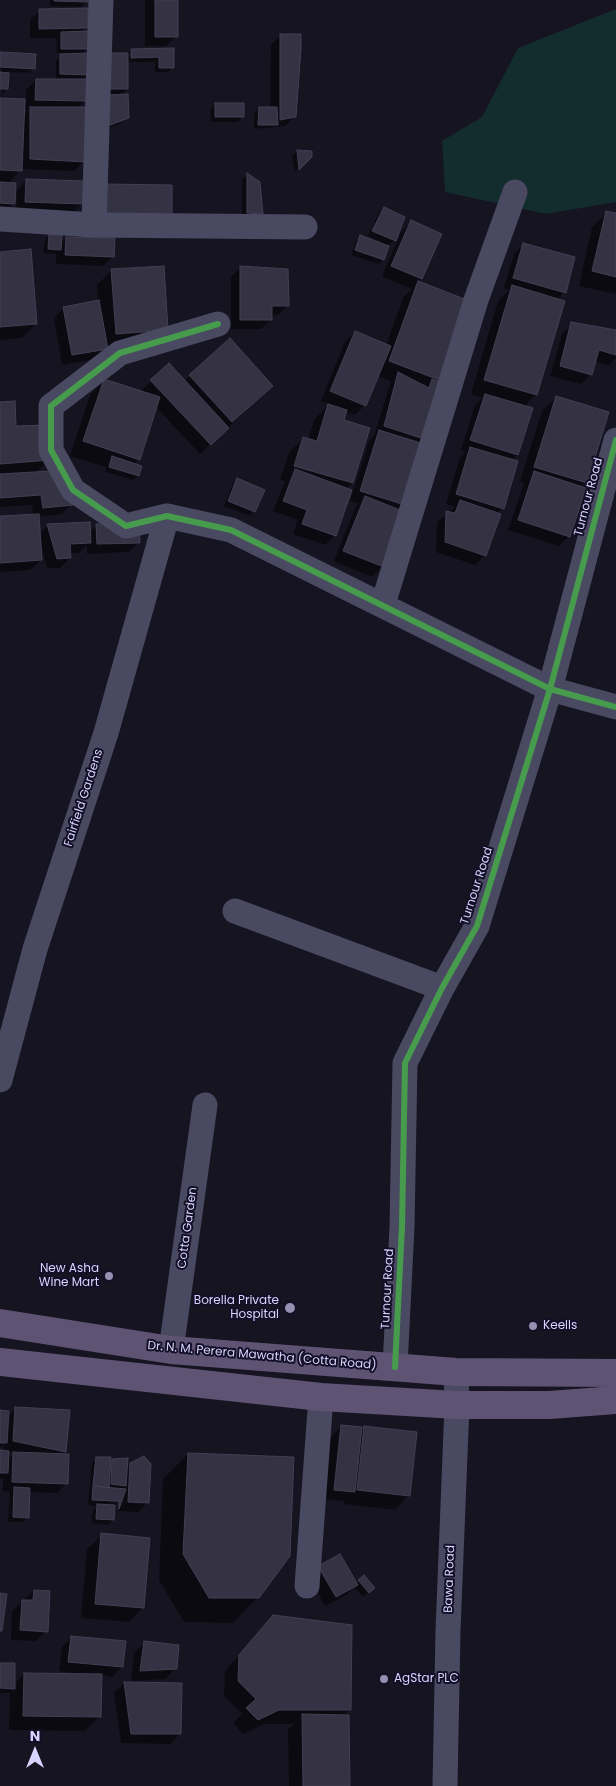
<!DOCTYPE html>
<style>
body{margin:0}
#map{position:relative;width:616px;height:1786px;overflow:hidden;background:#161421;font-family:Poppins,sans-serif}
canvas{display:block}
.north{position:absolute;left:10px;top:1726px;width:50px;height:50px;-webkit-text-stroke:4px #130f26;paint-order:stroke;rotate:0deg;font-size:14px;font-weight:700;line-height:20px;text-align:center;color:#d9d4ff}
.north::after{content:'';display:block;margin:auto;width:18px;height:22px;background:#d9d4ff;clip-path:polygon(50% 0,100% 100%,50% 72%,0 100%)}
</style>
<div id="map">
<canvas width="616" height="1786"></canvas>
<div class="north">N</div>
</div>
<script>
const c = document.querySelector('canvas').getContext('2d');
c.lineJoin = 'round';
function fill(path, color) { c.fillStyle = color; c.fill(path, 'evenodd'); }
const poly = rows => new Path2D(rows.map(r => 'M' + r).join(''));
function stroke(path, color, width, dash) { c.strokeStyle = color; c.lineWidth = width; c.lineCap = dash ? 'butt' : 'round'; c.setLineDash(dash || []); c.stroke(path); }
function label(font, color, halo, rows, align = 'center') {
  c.font = font + ' Poppins,sans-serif'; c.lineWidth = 4; c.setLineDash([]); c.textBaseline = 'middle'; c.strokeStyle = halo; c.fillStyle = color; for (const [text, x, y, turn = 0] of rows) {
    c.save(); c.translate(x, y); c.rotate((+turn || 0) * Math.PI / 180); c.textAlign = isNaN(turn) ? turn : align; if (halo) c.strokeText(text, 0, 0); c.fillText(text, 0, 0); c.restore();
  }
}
fill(poly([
 [616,9,616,202,546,214,445,192,442,141,482,117,518,48]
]), '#132c2d');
fill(poly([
 [50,0,86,0,86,2,81,7,50,6],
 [145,0,176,0,176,36,166,46,145,46],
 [40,10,87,27,82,33,88,48,81,55,88,74,82,81,85,100,77,109,84,161,74,171,21,169,8,184,13,203,3,213,0,213,0,99,23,115,28,110,26,110,26,90,36,80,56,80,56,61,63,53,57,53,56,38,30,38,30,20],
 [281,35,295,116,285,126,254,129,254,113,259,108,270,108,271,45],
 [173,49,173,67,168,72,155,72,155,62,127,62,127,89,120,96,127,118,122,123,101,131,102,94,126,54,131,50],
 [0,53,34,68,29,73,8,72,7,89,2,94],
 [215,104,242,117,238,122,211,122,210,109],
 [297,151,311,157,295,172,292,156],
 [247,175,261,213,257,218,242,218,242,179],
 [27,180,83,203,73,213,16,211,17,190],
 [384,208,395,240,388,245,383,259,379,264,351,255,356,241,360,236,380,244,381,242,368,236,379,213],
 [607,213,616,215,616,294,579,286,592,227],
 [411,222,421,278,418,282,470,303,404,504,398,510,382,567,372,577,334,561,355,508,359,503,350,501,369,441,374,436,391,381,377,376,365,405,355,415,345,411,342,421,368,429,352,483,346,489,335,535,325,545,293,534,298,520,273,511,285,481,280,480,289,453,303,438,308,440,314,420,329,404,321,401,345,342,355,332,386,345,404,296,412,289,382,276,401,232],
 [50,235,60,244,66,238,113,256,103,266,56,264,56,254,43,253,45,240],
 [524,244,564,292,557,300,536,394,524,407,517,455,512,460,502,508,497,514,485,555,475,565,436,552,437,522,455,507,446,504,460,458,466,452,461,450,475,405,483,398,471,394,498,301,509,290,504,288,514,254],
 [0,253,36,324,22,338,0,340],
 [241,267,288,305,278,315,271,316,271,319,261,329,231,329,231,277],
 [112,270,167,330,97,359,62,365,54,318,64,308,98,302,97,285],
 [572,324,616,331,616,358,608,366,595,361,591,374,581,384,550,376,562,334],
 [190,376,257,400,200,454,156,407,139,459,134,464,138,476,133,480,105,472,106,467,70,456,90,395,104,381,140,392,151,381,184,382],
 [556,397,586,482,581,487,569,536,559,546,508,530,524,483,520,481,542,411],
 [0,403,15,428,49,459,36,473,72,504,62,514,38,517,39,534,48,525,89,533,97,525,139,542,129,552,87,554,87,545,79,553,70,553,70,558,60,568,47,568,41,545,41,560,30,570,0,572,0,517,33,515,32,505,0,507],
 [237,480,254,511,250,516,224,506,232,485],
 [16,1408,65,1451,61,1455,67,1483,57,1493,29,1492,27,1517,23,1522,8,1522,10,1492,3,1491,3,1476,0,1480,0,1452,3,1452,4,1445,0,1448,0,1411,8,1416],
 [7,1452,14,1453,7,1460],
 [341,1427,361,1431,365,1427,409,1495,395,1510,344,1504,344,1501,324,1499,331,1437],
 [188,1454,258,1597,233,1623,184,1622,159,1580,163,1479],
 [97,1458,109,1464,113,1460,126,1469,131,1464,148,1502,138,1512,119,1511,119,1500,111,1500,109,1502,118,1503,114,1506,113,1520,108,1525,91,1523,93,1510,96,1507,88,1504,92,1463],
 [102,1535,143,1607,129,1622,81,1618,87,1549],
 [319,1567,356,1584,364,1577,373,1588,363,1597,354,1587,346,1595,325,1606,309,1577],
 [34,1591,46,1631,36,1641,11,1640,12,1611],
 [273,1616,350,1710,344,1716,349,1786,289,1786,288,1729,294,1724,264,1724,243,1734,233,1723,242,1714,224,1696,225,1671],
 [72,1637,122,1667,112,1677,100,1675,99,1717,85,1731,9,1730,10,1693,0,1693,0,1665,13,1685,24,1674,73,1675,73,1673,59,1671,62,1647],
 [144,1643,175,1669,165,1679,131,1681,134,1653],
 [124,1683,180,1734,170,1744,121,1743,114,1693]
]), '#0007');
const building = poly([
 [54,0,88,0,88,2,54,1,54,0],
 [155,0,178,0,178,37,155,37,155,0],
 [88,8,88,28,39,29,39,9,88,8],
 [88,31,89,49,61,49,61,32,88,31],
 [280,34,301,34,301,49,296,117,280,120,280,34],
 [174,48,174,68,159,68,159,57,131,58,131,49,174,48],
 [0,52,36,54,35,69,0,67,0,52],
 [89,53,89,75,60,74,60,54,89,53],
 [107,53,128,53,128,89,107,89,107,53],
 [0,72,9,73,8,89,0,89,0,72],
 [36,79,87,79,87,101,35,100,36,79],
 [128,94,129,118,105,127,106,95,128,94],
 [0,98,25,99,22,171,0,170,0,98],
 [215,103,244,103,244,117,215,117,215,103],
 [30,107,86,107,86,162,30,159,30,107],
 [259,107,277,107,278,125,258,125,259,107],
 [297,150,312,151,312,157,299,170,297,150],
 [247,173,260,182,263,214,247,213,247,173],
 [26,179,85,181,84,204,25,202,26,179],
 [0,182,16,183,15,204,0,203,0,182],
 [104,184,172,185,172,215,104,213,104,184],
 [384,207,405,217,396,241,372,231,384,207],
 [606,211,616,213,616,277,592,271,606,211],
 [411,220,442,234,422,279,391,266,411,220],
 [49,233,62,234,61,250,48,249,49,233],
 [360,235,389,246,384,260,355,250,360,235],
 [66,237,115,238,114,257,65,255,66,237],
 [523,243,575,257,566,293,513,278,523,243],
 [31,249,37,324,0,327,0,252,31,249],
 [164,266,168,330,116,334,111,269,164,266],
 [240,266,288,269,289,306,272,306,272,320,240,320,240,266],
 [418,281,472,302,442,381,389,361,418,281],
 [512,285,565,301,537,395,484,380,512,285],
 [99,300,108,349,72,355,63,307,99,300],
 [571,322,616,330,616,355,599,350,592,375,560,366,571,322],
 [355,331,391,346,366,406,330,391,355,331],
 [230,338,273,386,232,422,189,375,230,338],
 [169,363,229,428,211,445,150,380,169,363],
 [398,372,429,388,432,379,446,384,427,440,384,426,398,372],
 [104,379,160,397,140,460,83,441,104,379],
 [485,394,533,408,518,455,470,440,485,394],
 [556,396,609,412,587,483,534,467,556,396],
 [15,401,16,426,49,425,50,460,0,464,0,402,15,401],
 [328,404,347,410,344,420,370,428,353,483,294,466,303,437,317,441,328,404],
 [379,430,424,444,405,505,360,491,379,430],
 [470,447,518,461,504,509,456,494,470,447],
 [112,456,142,466,139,476,109,467,112,456],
 [295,469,352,490,336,536,302,524,307,510,283,501,295,469],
 [68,470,73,505,43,508,41,495,0,498,0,474,68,470],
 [534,471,586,488,570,537,518,520,534,471],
 [237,478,265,490,255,512,228,501,237,478],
 [365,496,405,512,384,567,343,551,365,496],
 [460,500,501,514,486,556,445,542,446,511,455,513,460,500],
 [39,514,42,560,0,563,0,516,39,514],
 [90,522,91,543,70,544,71,558,57,559,47,524,90,522],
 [139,522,140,543,97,544,96,524,139,522],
 [15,1407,70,1410,66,1452,13,1441,15,1407],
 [0,1410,9,1411,7,1443,0,1443,0,1410],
 [341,1425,362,1427,355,1492,334,1490,341,1425],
 [364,1426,417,1432,410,1496,357,1490,364,1426],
 [0,1450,9,1451,8,1473,0,1473,0,1450],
 [13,1452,69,1454,68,1484,12,1482,13,1452],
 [188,1453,294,1457,290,1556,259,1598,209,1598,183,1554,188,1453],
 [144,1456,151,1464,149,1503,128,1502,130,1463,144,1456],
 [96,1457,111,1457,109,1488,93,1485,96,1457],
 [128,1458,126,1486,111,1484,112,1459,128,1458],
 [93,1486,126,1489,119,1509,119,1501,92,1500,93,1486],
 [14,1487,30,1488,29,1518,13,1517,14,1487],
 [97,1504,115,1505,114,1520,96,1519,97,1504],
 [101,1533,150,1538,144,1608,95,1604,101,1533],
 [340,1554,358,1585,336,1597,318,1566,340,1554],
 [364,1575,375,1588,369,1593,358,1580,364,1575],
 [34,1590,50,1591,48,1632,20,1630,22,1600,33,1600,34,1590],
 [0,1593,7,1594,2,1631,0,1631,0,1593],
 [273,1615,352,1625,351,1710,279,1710,258,1720,246,1708,256,1699,238,1681,239,1655,273,1615],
 [71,1636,126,1641,123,1667,68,1662,71,1636],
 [144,1641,179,1645,177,1669,140,1671,144,1641],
 [0,1663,15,1663,15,1689,0,1688,0,1663],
 [24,1673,102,1674,101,1717,23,1716,24,1673],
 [124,1682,182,1683,181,1734,131,1734,124,1682],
 [302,1714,349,1715,350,1786,303,1786,302,1714]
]);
fill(building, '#343243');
stroke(building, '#433f54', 1);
stroke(poly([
 [0,219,94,225,305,227],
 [94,225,101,0],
 [218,324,120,353,51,406,51,450,73,490,126,526,167,516,231,530,550,689,616,707],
 [383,604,476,300,515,192],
 [235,911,442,988],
 [0,1080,35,949,106,733,167,516],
 [171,1350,205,1105],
 [395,1367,402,1227,405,1063,442,988,477,926,550,689,616,440],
 [307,1586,321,1397],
 [445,1786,448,1631,457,1405,456,1372]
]), '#4a4962', 25);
stroke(poly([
 [0,1323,171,1350,456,1372,616,1373],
 [0,1362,321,1397,457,1405,549,1405,616,1400]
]), '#5e5373', 28);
stroke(poly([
 [218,324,120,353,51,406,51,450,73,490,126,526,167,516,231,530,550,689,616,707],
 [395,1367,402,1227,405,1063,442,988,477,926,550,689,616,440]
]), '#469c4c', 6);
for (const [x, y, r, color] of [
 [109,1276,5,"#9591b1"],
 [290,1308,6,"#9591b1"],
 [533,1326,5,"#9591b1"],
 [384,1679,5,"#9591b1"]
]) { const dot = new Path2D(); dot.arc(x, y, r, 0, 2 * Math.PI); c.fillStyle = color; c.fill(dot); stroke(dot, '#130f26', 2); }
label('12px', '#d9d4ff', '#130f26', [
 ["Turnour Road",589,497,-75],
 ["Fairfield Gardens",84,798,-72],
 ["Turnour Road",477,886,-72],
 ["Cotta Garden",188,1228,-82],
 ["Turnour Road",388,1289,-87],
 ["Dr. N. M. Perera Mawatha (Cotta Road)",262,1356,5],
 ["Bawa Road",450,1579,-88]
]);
label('12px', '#d9d4ff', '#130f26', [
 ["New Asha",99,1269],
 ["Wine Mart",99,1283],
 ["Borella Private",279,1301],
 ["Hospital",279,1315],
 ["Keells",543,1326,"left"],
 ["AgStar PLC",394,1679,"left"]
], 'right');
</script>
